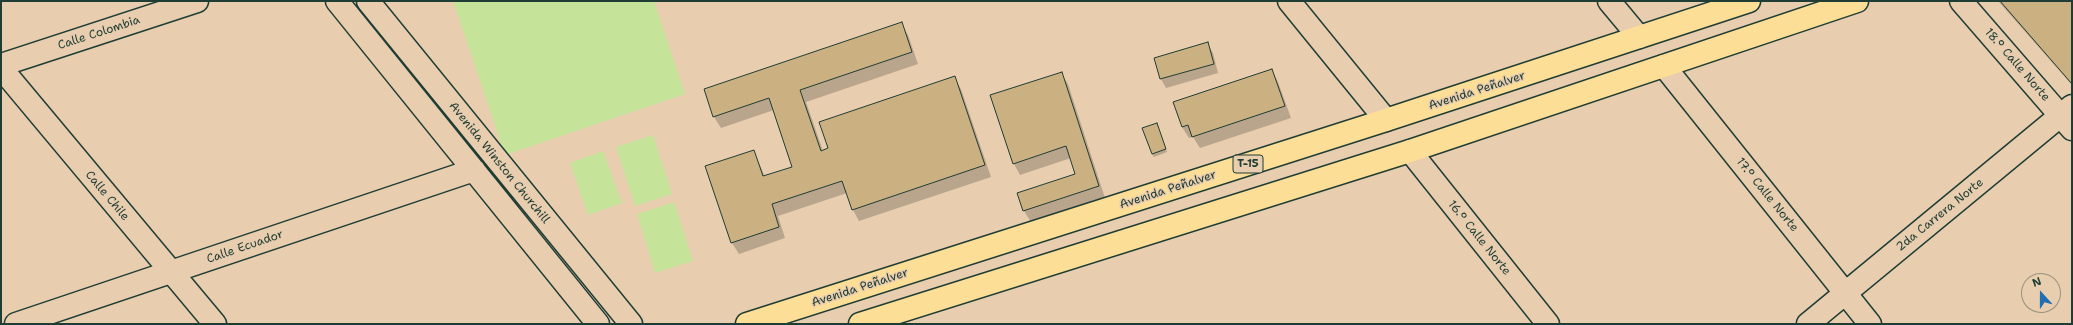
<!DOCTYPE html>
<meta charset="utf-8">
<style>
body{margin:0}
#map{position:relative;width:2073px;height:325px;overflow:hidden;background:#e8cdaf;font-family:"Shantell Sans",sans-serif}
canvas{display:block}
.frame{position:absolute;inset:0;border:2px solid #1f3d34;pointer-events:none}
.north{position:absolute;left:2021px;top:273px;width:40px;height:40px;box-sizing:border-box;background:#e8cdaf;border:1px solid #98937e;border-radius:50%;rotate:339deg;font-size:11px;font-weight:700;line-height:16px;text-align:center;color:#1f3d34}
.north::after{content:'';display:block;margin:auto;width:14px;height:18px;background:#1f6fb2;clip-path:polygon(50% 0,100% 100%,50% 72%,0 100%)}
</style>
<div id="map">
<canvas width="2073" height="325"></canvas>
<div class="frame"></div>
<div class="north">N</div>
</div>
<script>
const c = document.querySelector('canvas').getContext('2d');
c.lineJoin = 'round';
function fill(path, color) { c.fillStyle = color; c.fill(path, 'evenodd'); }
const poly = rows => new Path2D(rows.map(r => 'M' + r).join(''));
function stroke(path, color, width, dash) { c.strokeStyle = color; c.lineWidth = width; c.lineCap = dash ? 'butt' : 'round'; c.setLineDash(dash || []); c.stroke(path); }
function label(font, color, halo, rows, align = 'center') {
  c.font = font + ' "Shantell Sans",sans-serif'; c.lineWidth = 3; c.setLineDash([]); c.textBaseline = 'middle'; c.strokeStyle = halo; c.fillStyle = color; for (const [text, x, y, turn = 0] of rows) {
    c.save(); c.translate(x, y); c.rotate((+turn || 0) * Math.PI / 180); c.textAlign = isNaN(turn) ? turn : align; if (halo) c.strokeText(text, 0, 0); c.fillText(text, 0, 0); c.restore();
  }
}
fill(poly([
 [453,1,654,1,685,94,505,155],
 [653,135,672,194,635,206,616,147],
 [603,151,622,203,588,215,570,163],
 [674,202,693,261,655,273,637,214]
]), '#c6e39a');
fill(poly([
 [1998,1,2072,1,2072,85],
 [901,23,908,35,918,64,806,102,823,151,954,77,961,89,991,177,859,221,853,210,847,193,778,216,785,238,739,254,732,243,754,151,765,177,793,167,774,110,721,128,714,117,705,90],
 [1207,43,1213,53,1218,73,1166,88,1161,79,1155,58],
 [1272,70,1278,82,1291,118,1200,148,1193,137,1189,138,1182,127],
 [1061,73,1068,84,1105,198,1031,222,1024,211,1076,175,1071,158,1020,175,1014,164],
 [1158,127,1167,152,1154,157,1152,154]
]), '#0003');
const building = poly([
 [2000,1,2072,1,2072,84,2000,1],
 [902,22,912,52,800,90,821,151,828,148,819,122,955,76,985,165,852,210,842,181,772,204,779,227,731,243,705,166,754,150,763,176,792,167,769,98,713,117,704,89,902,22],
 [1208,42,1214,64,1160,79,1154,58,1208,42],
 [1272,69,1285,106,1192,137,1188,125,1182,127,1173,102,1272,69],
 [1062,72,1099,186,1023,211,1017,193,1075,174,1066,146,1013,164,990,95,1062,72],
 [1157,123,1166,149,1152,154,1142,128,1157,123]
]);
fill(building, '#cbb082');
stroke(building, '#1f3d34', 1);
const minor = poly([
 [337,1,598,324],
 [368,1,631,324],
 [1289,1,1386,120],
 [1609,1,1639,37],
 [1961,1,2072,129],
 [1,65,197,1],
 [1664,66,1870,324],
 [1,68,215,324],
 [1410,151,1548,324],
 [16,324,474,170],
 [1808,324,2072,106]
]);
const major = poly([
 [747,324,1386,120,1749,1],
 [860,324,1410,151,1857,1]
]);
stroke(minor, '#1f3d34', 25);
stroke(major, '#1f3d34', 25);
stroke(minor, '#e8cdaf', 22);
stroke(major, '#fdde96', 22);
for (const [x, y, w] of [
 [1248,164,30]
]) { const box = new Path2D(); box.roundRect(x - w / 2, y - 9, w, 18, 3); c.fillStyle = '#e8cdaf'; c.fill(box); stroke(box, '#1f3d34', 1); }
label('bold 11px', '#1f3d34', null, [
 ["T-15",1248,164]
]);
label('12px', '#1f3d34', '#e8cdaf', [
 ["Calle Colombia",99,33,-18],
 ["18.° Calle Norte",2017,65,49],
 ["Avenida Peñalver",1477,91,-18],
 ["Avenida Winston Churchill",499,163,51],
 ["Avenida Peñalver",1168,190,-18],
 ["17.° Calle Norte",1767,195,51],
 ["Calle Chile",107,196,50],
 ["2da Carrera Norte",1940,215,-39],
 ["16.° Calle Norte",1479,238,51],
 ["Calle Ecuador",245,247,-19],
 ["Avenida Peñalver",860,288,-18]
]);
</script>
